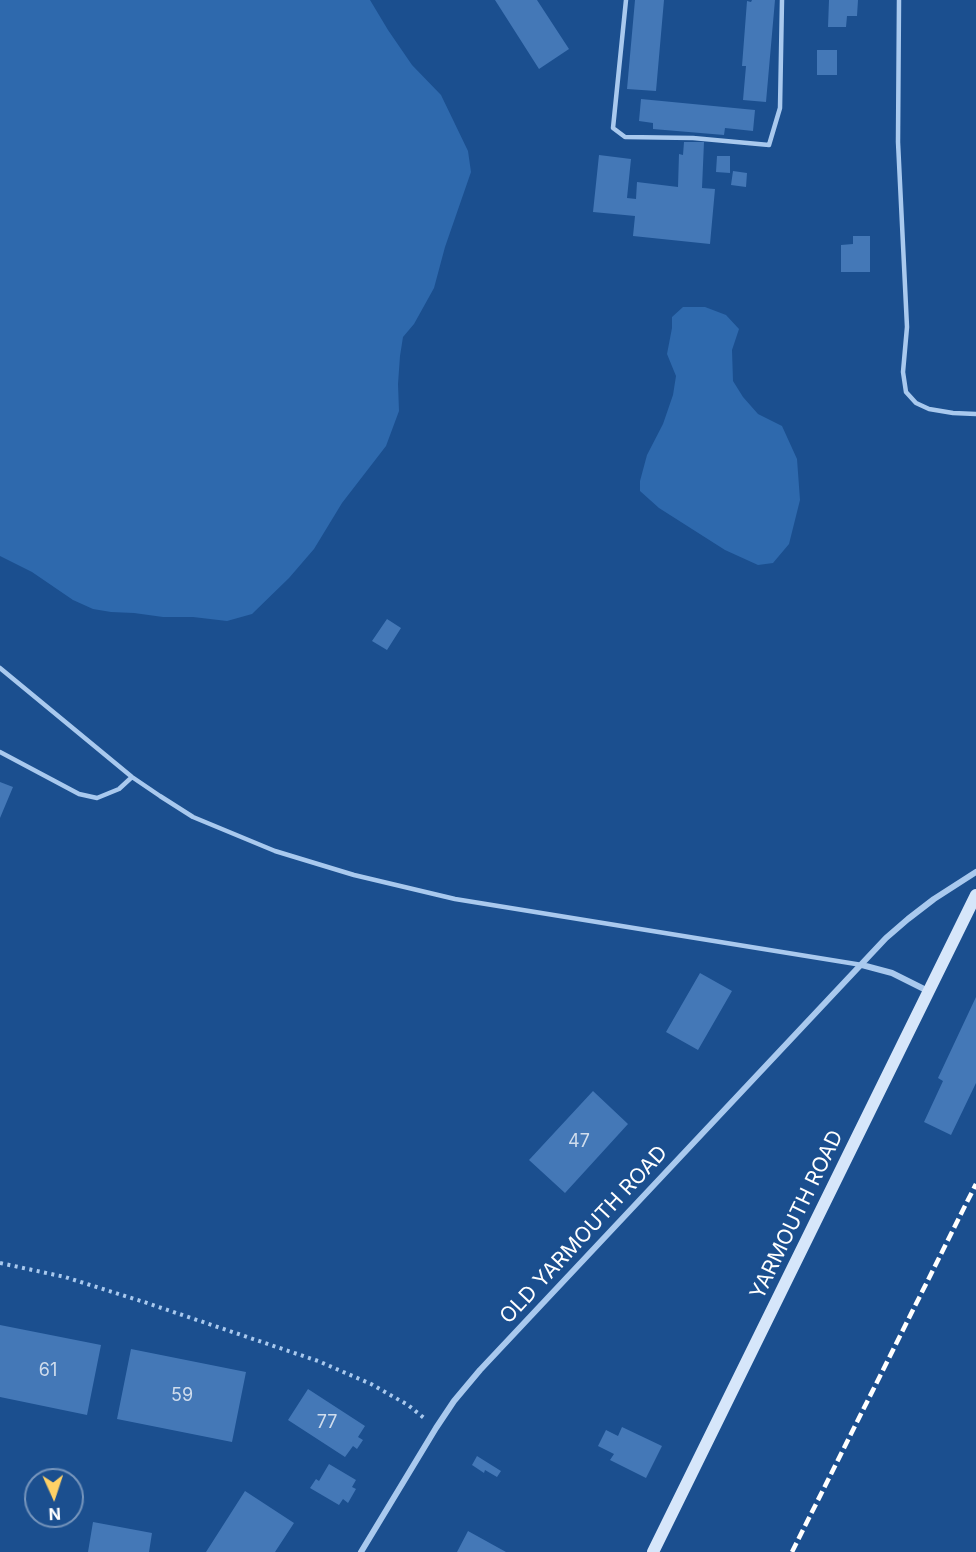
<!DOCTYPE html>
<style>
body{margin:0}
#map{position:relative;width:976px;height:1552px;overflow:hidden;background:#1b4f8f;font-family:Inter,sans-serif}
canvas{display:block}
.north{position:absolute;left:24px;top:1468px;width:60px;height:60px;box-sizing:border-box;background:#1b4f8f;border:2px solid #7695bc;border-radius:50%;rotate:177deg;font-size:16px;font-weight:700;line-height:24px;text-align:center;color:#fff}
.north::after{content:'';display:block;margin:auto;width:21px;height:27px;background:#ffd166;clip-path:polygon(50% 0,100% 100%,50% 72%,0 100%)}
</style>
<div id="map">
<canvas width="976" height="1552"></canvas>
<div class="north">N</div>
</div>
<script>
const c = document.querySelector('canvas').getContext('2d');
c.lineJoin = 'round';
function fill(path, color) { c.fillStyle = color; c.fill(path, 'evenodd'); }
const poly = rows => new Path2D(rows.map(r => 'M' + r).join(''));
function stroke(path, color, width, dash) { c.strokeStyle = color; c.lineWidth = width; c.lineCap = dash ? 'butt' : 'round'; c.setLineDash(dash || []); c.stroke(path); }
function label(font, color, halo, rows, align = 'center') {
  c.font = font + ' Inter,sans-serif'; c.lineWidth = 4.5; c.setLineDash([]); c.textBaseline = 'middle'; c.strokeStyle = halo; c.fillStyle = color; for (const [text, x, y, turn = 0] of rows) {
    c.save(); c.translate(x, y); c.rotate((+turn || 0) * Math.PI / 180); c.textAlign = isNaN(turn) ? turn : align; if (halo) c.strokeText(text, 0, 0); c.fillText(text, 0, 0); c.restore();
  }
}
fill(poly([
 [0,0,370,0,388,30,412,65,441,95,468,151,471,172,445,247,434,288,414,324,403,337,400,356,398,384,399,411,386,446,342,503,314,549,289,578,252,614,227,621,193,617,163,617,134,613,111,612,93,609,73,600,32,572,0,556],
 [683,307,705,307,726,315,739,329,732,350,733,381,743,397,758,414,782,426,797,459,800,500,789,544,773,563,758,565,725,550,659,508,640,491,640,481,647,455,663,424,673,395,676,376,667,354,672,328,672,317]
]), '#2e69ad');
fill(poly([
 [495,0,537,0,569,49,539,69],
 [635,0,664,0,656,91,627,89],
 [752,0,775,0,766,102,743,100,746,66,742,66,747,1,751,2],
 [829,0,858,0,857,16,847,16,846,27,828,27],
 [817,50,837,50,837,75,817,75],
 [641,99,755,110,753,131,725,128,724,135,653,129,653,123,639,121],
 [684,142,704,142,702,188,715,189,710,244,633,236,635,216,593,212,599,155,631,159,627,198,636,199,637,182,678,187,679,154,683,155],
 [717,156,730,156,730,173,716,172],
 [733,171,747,173,746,187,731,185],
 [853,236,870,236,870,272,841,272,841,245,853,244],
 [387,619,401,628,387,650,372,641],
 [0,782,13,787,0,818],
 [700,973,732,991,698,1050,666,1032],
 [976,997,976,1083,951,1135,924,1122,943,1081,938,1078],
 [593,1091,628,1124,565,1193,529,1160],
 [0,1325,101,1345,87,1415,0,1397],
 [131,1349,246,1372,232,1442,117,1419],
 [308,1389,365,1426,358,1437,363,1440,357,1449,353,1446,345,1457,288,1420],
 [622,1427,662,1446,646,1478,610,1460,614,1454,598,1446,606,1430,618,1436],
 [477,1456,501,1471,497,1477,485,1470,484,1473,472,1465],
 [329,1464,356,1480,352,1487,356,1489,348,1503,343,1499,339,1505,310,1488,316,1479,319,1481],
 [245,1491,294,1523,275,1552,206,1552],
 [93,1522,152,1533,149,1552,88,1552],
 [468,1531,506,1552,457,1552]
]), '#4478b7');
stroke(poly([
 [0,1263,65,1277,144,1302,318,1361,371,1384,408,1405,424,1418]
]), '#a9c9ee', 4, [3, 4.5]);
stroke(poly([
 [626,0,613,128,625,137,693,138,769,145,780,108,782,0],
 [899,0,898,142,907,327,903,372,906,392,916,403,929,409,953,413,976,414],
 [0,668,132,777,160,796,193,817,275,851,354,875,455,899,862,965],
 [0,752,79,794,97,798,119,789,132,777]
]), '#a9c9ee', 4.5);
stroke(poly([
 [862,965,892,973,928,991],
 [361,1552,436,1428,454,1401,480,1370,886,938,908,919,934,899,976,872]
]), '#a9c9ee', 6);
stroke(poly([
 [653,1552,976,895]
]), '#d6e6fa', 12);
stroke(poly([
 [792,1552,976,1184]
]), '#fff', 4.5, [10, 4.5]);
label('18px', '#d0dded', null, [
 ["47",579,1142],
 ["61",48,1371],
 ["59",182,1396],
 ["77",327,1423]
]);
label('21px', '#fff', '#1b4f8f', [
 ["YARMOUTH ROAD",797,1215,-64],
 ["OLD YARMOUTH ROAD",584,1235,-47]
]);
</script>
